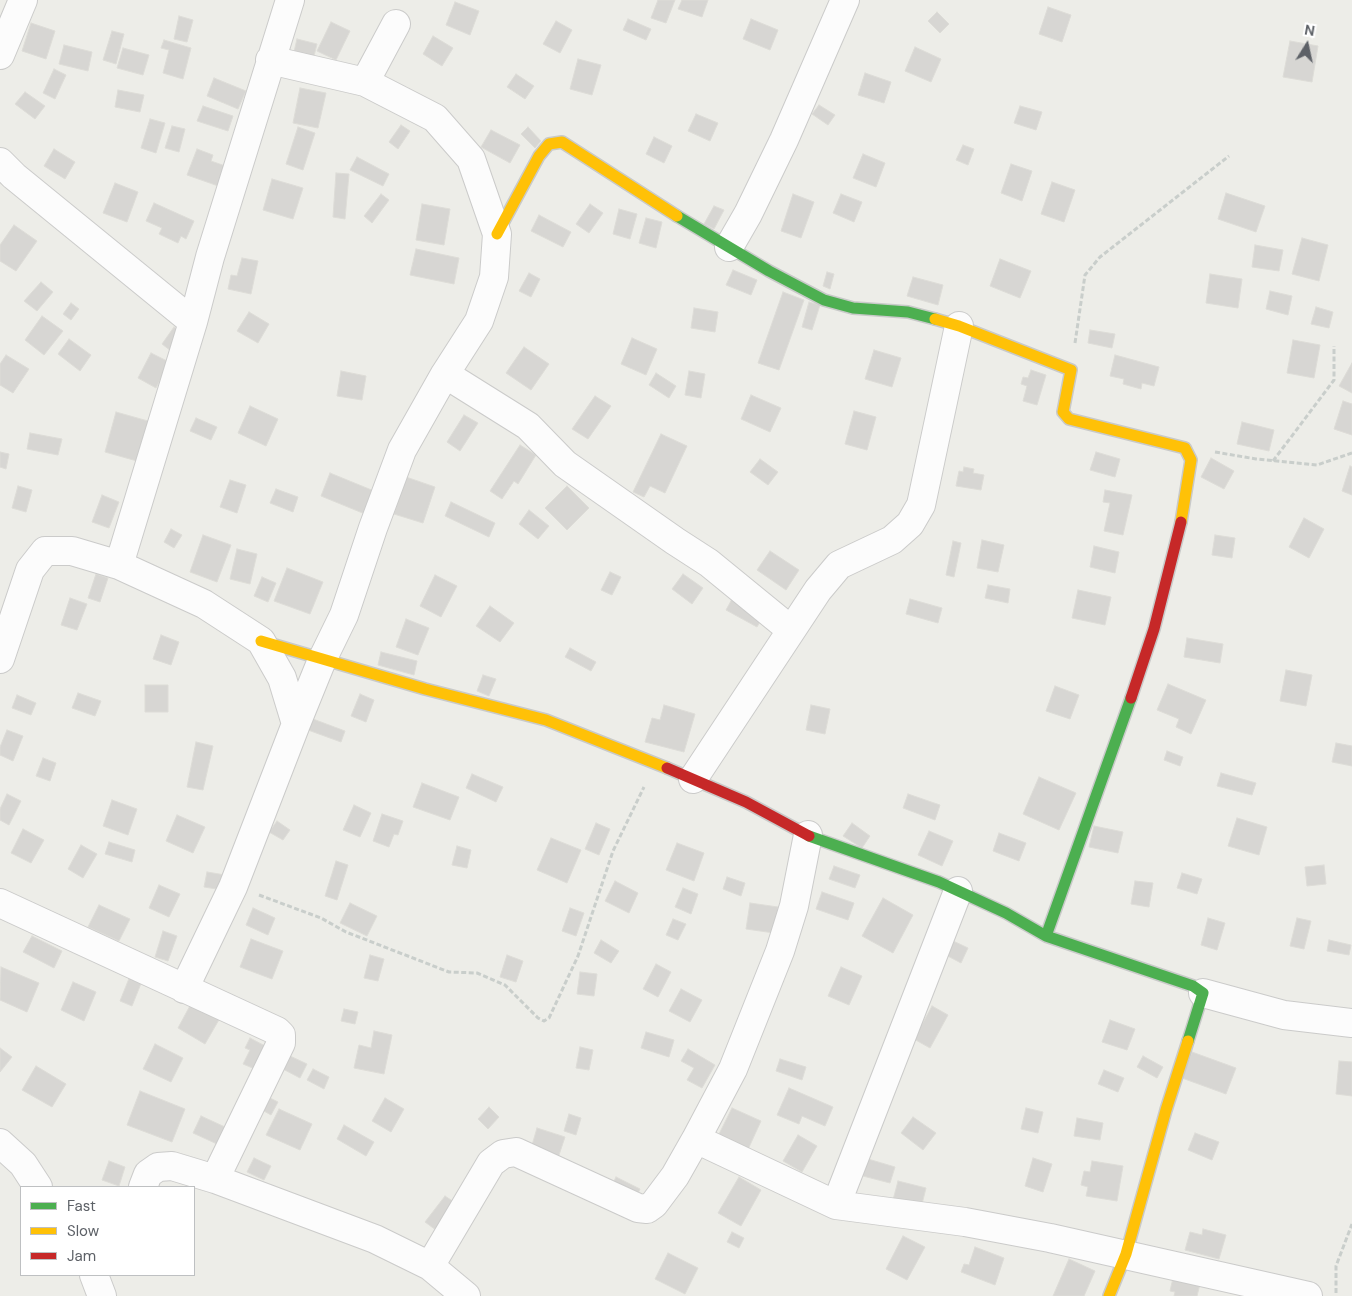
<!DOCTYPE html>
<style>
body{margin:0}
#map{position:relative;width:1352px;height:1296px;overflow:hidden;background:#edede8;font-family:"DM Sans",sans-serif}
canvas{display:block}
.legend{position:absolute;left:20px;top:1186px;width:175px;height:90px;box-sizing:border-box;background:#fff;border:1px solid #bec0c2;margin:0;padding:6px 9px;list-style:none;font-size:15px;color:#5d6167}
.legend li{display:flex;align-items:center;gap:10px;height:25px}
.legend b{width:25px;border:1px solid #bec0c2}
.north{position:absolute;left:1282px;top:20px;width:50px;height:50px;-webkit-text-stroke:4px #fff;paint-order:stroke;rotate:10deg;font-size:14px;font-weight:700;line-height:20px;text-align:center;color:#5d6167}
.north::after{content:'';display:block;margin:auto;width:18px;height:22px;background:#5d6167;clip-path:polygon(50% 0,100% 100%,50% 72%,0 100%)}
</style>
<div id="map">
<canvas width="1352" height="1296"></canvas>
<ul class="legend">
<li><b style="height:6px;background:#4caf50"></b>Fast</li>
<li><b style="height:6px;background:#ffc107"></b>Slow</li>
<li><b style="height:6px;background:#c62828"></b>Jam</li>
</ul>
<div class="north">N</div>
</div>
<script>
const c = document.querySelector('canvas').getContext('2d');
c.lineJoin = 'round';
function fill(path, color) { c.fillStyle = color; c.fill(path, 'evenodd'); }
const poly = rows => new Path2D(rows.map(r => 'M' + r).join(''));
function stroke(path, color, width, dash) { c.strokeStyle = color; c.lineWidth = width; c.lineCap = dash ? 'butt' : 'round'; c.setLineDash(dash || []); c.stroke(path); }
const building = poly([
 [658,0,675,0,666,23,651,18,658,0],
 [682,0,708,0,702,17,678,9,682,0],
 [455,2,479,11,470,35,446,25,455,2],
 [1048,7,1071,15,1062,42,1039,34,1048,7],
 [937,12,949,24,940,33,928,21,937,12],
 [179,16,193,20,187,42,174,39,179,16],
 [628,19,651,29,646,40,623,30,628,19],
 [751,19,778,30,770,50,743,39,751,19],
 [556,21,572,30,560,53,543,44,556,21],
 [331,22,350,31,336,60,317,51,331,22],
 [31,23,55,31,46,59,22,51,31,23],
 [112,31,124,34,116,64,103,60,112,31],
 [433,36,453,48,442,66,423,54,433,36],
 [297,39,317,44,313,60,293,56,297,39],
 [164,40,191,48,183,79,163,73,169,50,161,48,164,40],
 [1290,41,1318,46,1312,82,1283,77,1290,41],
 [64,45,92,52,88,71,59,64,64,45],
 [915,47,941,59,931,82,905,71,915,47],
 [123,48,149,55,143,75,117,68,123,48],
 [578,59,601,65,592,95,570,89,578,59],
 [54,69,66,75,55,99,43,93,54,69],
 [865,73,891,82,884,103,858,95,865,73],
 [516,74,534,86,525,99,507,87,516,74],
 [214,78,246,91,238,109,207,96,214,78],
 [300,88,326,93,318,128,293,123,300,88],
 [118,90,144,95,140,112,115,107,118,90],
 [25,92,45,106,35,119,15,104,25,92],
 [819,105,835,115,828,125,812,114,819,105],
 [203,106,233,116,228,131,197,121,203,106],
 [1020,106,1042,112,1036,130,1014,123,1020,106],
 [696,114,718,123,710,141,688,131,696,114],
 [150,119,165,123,156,153,141,148,150,119],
 [401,125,410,131,398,149,389,142,401,125],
 [172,126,185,129,179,152,165,148,172,126],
 [298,127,315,133,303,170,286,164,298,127],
 [528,127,541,141,535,148,521,134,528,127],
 [491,130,520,145,510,163,481,147,491,130],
 [654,137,672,146,664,163,646,154,654,137],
 [963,145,974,149,968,165,956,160,963,145],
 [54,149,75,162,65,179,44,166,54,149],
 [197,149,213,155,211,161,231,168,224,188,187,175,197,149],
 [863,154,885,163,876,187,853,178,863,154],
 [357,157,389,174,383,186,350,170,357,157],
 [1011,164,1032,171,1022,201,1001,193,1011,164],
 [336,173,349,174,345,219,333,217,336,173],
 [272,179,303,188,293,219,263,210,272,179],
 [1052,182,1075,190,1064,222,1041,214,1052,182],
 [115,183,138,192,127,222,103,213,115,183],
 [1226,193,1265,206,1256,232,1218,219,1226,193],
 [381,194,389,200,372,223,364,216,381,194],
 [793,194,814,202,801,238,781,231,793,194],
 [841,194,862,202,854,222,833,213,841,194],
 [154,203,194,221,186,239,181,236,178,243,159,234,162,228,146,221,154,203],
 [422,204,450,209,444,245,416,240,422,204],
 [590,204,603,213,589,233,576,224,590,204],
 [714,206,724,210,714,229,704,224,714,206],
 [619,209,637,214,630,239,613,234,619,209],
 [539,215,571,232,563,247,531,231,539,215],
 [646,218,662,222,656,248,639,243,646,218],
 [14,225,37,241,16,271,0,261,0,245,14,225],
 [1302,238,1328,245,1319,281,1292,274,1302,238],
 [1255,245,1283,250,1279,271,1252,267,1255,245],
 [416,249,459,258,454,284,410,275,416,249],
 [242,258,258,261,251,294,228,289,231,275,237,276,242,258],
 [1000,259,1031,271,1020,298,990,286,1000,259],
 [733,270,757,280,751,295,726,285,733,270],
 [827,272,834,274,830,289,823,286,827,272],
 [529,273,540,279,531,297,519,291,529,273],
 [1210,274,1242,279,1238,308,1206,303,1210,274],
 [913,277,943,285,938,305,907,296,913,277],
 [41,282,53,292,37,311,24,301,41,282],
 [1270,291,1292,296,1288,315,1266,309,1270,291],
 [783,292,804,300,779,370,758,363,783,292],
 [809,302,820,305,812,330,802,327,809,302],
 [71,303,79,309,71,320,63,314,71,303],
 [1316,307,1333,312,1329,328,1311,324,1316,307],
 [694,308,718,312,715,332,691,328,694,308],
 [249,312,269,324,258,343,237,331,249,312],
 [42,316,63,331,44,355,25,340,42,316],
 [174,327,183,334,171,351,162,344,174,327],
 [1090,330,1115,334,1112,348,1088,343,1090,330],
 [632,338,657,349,646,375,621,364,632,338],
 [69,339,91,355,80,371,58,354,69,339],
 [1293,340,1320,345,1314,378,1287,373,1293,340],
 [524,347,549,364,531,390,506,373,524,347],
 [874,350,901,358,892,387,865,379,874,350],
 [151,353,169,362,156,388,138,378,151,353],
 [6,355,29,369,13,393,0,385,0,364,6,355],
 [1115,355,1159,367,1154,386,1142,383,1141,389,1123,384,1124,379,1110,376,1115,355],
 [1352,363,1352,393,1339,386,1352,363],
 [1031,370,1046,375,1037,405,1023,401,1027,386,1021,384,1023,377,1028,378,1031,370],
 [341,371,366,376,362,400,337,396,341,371],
 [689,371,705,374,701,398,685,395,689,371],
 [656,373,676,386,669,398,649,385,656,373],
 [751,395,781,408,770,432,741,419,751,395],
 [595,396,611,406,588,439,572,429,595,396],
 [1343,401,1352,404,1352,435,1334,429,1343,401],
 [250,406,278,419,266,446,238,433,250,406],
 [854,411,876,417,867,450,845,444,854,411],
 [116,412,148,421,137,461,105,452,116,412],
 [464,415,478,423,460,451,447,442,464,415],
 [196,418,217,427,211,440,190,431,196,418],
 [1242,422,1274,430,1269,451,1237,444,1242,422],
 [30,433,62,439,58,455,27,449,30,433],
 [661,434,687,446,665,493,650,486,644,497,633,492,661,434],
 [520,445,536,455,518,484,514,481,502,499,490,491,520,445],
 [0,452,9,454,6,469,0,467,0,452],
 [1096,452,1120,459,1115,477,1090,470,1096,452],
 [1211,458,1234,471,1224,489,1201,477,1211,458],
 [760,459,778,472,768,485,750,472,760,459],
 [1350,466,1352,467,1352,495,1342,491,1350,466],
 [964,467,974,469,973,473,984,475,981,490,956,486,959,471,963,472,964,467],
 [330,473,374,491,365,514,321,496,330,473],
 [406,477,435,487,423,523,394,514,406,477],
 [230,480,246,485,237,513,220,507,230,480],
 [18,486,32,490,26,512,12,508,18,486],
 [567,486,589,508,567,530,545,508,567,486],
 [276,489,298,497,293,512,270,503,276,489],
 [1105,490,1132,495,1123,535,1104,531,1110,503,1103,502,1105,490],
 [102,495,119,502,109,528,92,522,102,495],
 [451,502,495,523,489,537,445,516,451,502],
 [529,510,549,526,538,539,519,524,529,510],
 [1304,518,1324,529,1309,558,1289,547,1304,518],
 [171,529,182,535,174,548,164,542,171,529],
 [203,535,231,545,217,582,190,572,203,535],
 [1215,535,1235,538,1232,558,1212,555,1215,535],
 [982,540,1004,545,998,572,977,568,982,540],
 [953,541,961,543,954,577,946,575,953,541],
 [1094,546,1119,552,1115,573,1090,567,1094,546],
 [237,549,257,554,250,584,230,579,237,549],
 [770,551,799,570,786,590,757,570,770,551],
 [287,568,323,582,310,614,274,601,287,568],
 [610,572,621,577,612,595,601,590,610,572],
 [96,574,108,578,100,602,88,598,96,574],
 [683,574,703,588,692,604,672,589,683,574],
 [435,575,457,586,441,617,420,606,435,575],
 [262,577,276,583,268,602,254,596,262,577],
 [988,585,1010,589,1008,603,985,598,988,585],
 [1078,590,1111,597,1105,625,1072,618,1078,590],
 [70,598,87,604,77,630,61,625,70,598],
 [732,599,764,615,757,627,726,610,732,599],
 [910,599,942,608,938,623,906,614,910,599],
 [490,606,514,623,500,642,476,626,490,606],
 [406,619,429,628,418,655,396,647,406,619],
 [161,635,179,642,171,665,153,659,161,635],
 [1187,638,1223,644,1220,663,1184,657,1187,638],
 [570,648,596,662,591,671,565,657,570,648],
 [381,652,417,661,414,675,378,665,381,652],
 [1286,670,1312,675,1306,706,1280,701,1286,670],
 [483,675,496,679,489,696,477,691,483,675],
 [1168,684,1206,700,1191,734,1176,727,1179,719,1157,710,1168,684],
 [145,685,168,685,168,712,145,712,145,685],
 [1055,686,1079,695,1070,719,1046,711,1055,686],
 [78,693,101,701,95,716,72,708,78,693],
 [360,694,374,700,366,722,351,716,360,694],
 [17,695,36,703,31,715,12,708,17,695],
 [664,705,695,714,684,752,645,742,652,718,660,720,664,705],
 [811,705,830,709,825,734,806,730,811,705],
 [313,719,345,731,341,742,308,730,313,719],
 [7,730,23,736,13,761,0,755,0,747,7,730],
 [196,742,213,746,203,790,187,787,196,742],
 [1336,743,1352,746,1352,766,1332,762,1336,743],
 [1167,751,1183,757,1180,766,1164,760,1167,751],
 [43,758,56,763,50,781,36,776,43,758],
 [1221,773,1256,783,1252,795,1217,786,1221,773],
 [472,774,503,787,496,802,466,788,472,774],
 [1039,777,1076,793,1059,830,1023,814,1039,777],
 [422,783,459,797,450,820,413,807,422,783],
 [7,794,21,801,9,825,0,820,0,809,7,794],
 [908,794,940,805,935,820,903,808,908,794],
 [112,800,137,809,128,835,103,826,112,800],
 [354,805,371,813,360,837,343,830,354,805],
 [382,814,403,821,398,835,394,834,389,847,373,841,382,814],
 [177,815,205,827,193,853,166,841,177,815],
 [1237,818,1267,827,1259,855,1228,846,1237,818],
 [277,821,290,830,283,840,269,832,277,821],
 [596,823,610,829,599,855,585,849,596,823],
 [852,823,870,836,862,848,843,836,852,823],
 [1094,826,1123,832,1118,853,1089,847,1094,826],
 [23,829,44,840,31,863,11,853,23,829],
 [929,831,953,841,942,866,918,855,929,831],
 [999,833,1026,843,1019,861,993,851,999,833],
 [551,838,581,850,567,883,537,870,551,838],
 [109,842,135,850,132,862,105,854,109,842],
 [677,843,704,853,694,881,666,870,677,843],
 [81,845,97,854,83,878,68,869,81,845],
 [457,846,471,850,467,868,452,865,457,846],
 [336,861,348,865,337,900,325,896,336,861],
 [1324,865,1326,884,1307,886,1305,867,1324,865],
 [834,866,860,875,855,888,829,879,834,866],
 [207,872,225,875,223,890,204,887,207,872],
 [1182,873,1202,879,1197,894,1177,888,1182,873],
 [727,877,745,883,741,896,723,889,727,877],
 [615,881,638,893,629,913,605,901,615,881],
 [1135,881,1153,883,1149,907,1131,904,1135,881],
 [159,885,180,894,169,917,149,908,159,885],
 [683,888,698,894,691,914,675,907,683,888],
 [822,892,854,903,848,920,816,909,822,892],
 [883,898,913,915,893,953,862,936,883,898],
 [350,903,377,916,367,936,340,923,350,903],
 [750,903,778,907,774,933,746,929,750,903],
 [99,905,130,919,119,941,88,927,99,905],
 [253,908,275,918,268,935,246,925,253,908],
 [570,908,584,913,576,936,562,931,570,908],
 [1208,918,1225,923,1217,950,1201,945,1208,918],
 [1297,918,1311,921,1304,949,1290,946,1297,918],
 [673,919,686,924,678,940,666,935,673,919],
 [163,931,177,936,168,961,155,957,163,931],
 [32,936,62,951,54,968,23,952,32,936],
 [251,939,283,951,272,979,240,967,251,939],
 [949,939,968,948,961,963,942,953,949,939],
 [601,940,619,951,611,963,594,953,601,940],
 [1329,940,1351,945,1349,955,1327,951,1329,940],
 [370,955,384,959,378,981,364,978,370,955],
 [507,955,523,961,516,982,500,977,507,955],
 [656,964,671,972,658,997,643,989,656,964],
 [1,967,39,983,27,1012,0,1000,1,967],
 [841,967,862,976,849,1005,828,996,841,967],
 [580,972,597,974,594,996,577,994,580,972],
 [130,976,142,981,132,1006,120,1001,130,976],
 [73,982,96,992,84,1021,61,1010,73,982],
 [681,989,702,1000,690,1022,669,1011,681,989],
 [192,1002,220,1018,205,1044,178,1028,192,1002],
 [932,1006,948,1015,930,1048,914,1039,932,1006],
 [344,1009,358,1012,355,1024,341,1021,344,1009],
 [1110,1020,1135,1029,1127,1050,1102,1042,1110,1020],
 [374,1031,392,1035,384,1074,354,1068,359,1045,371,1048,374,1031],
 [646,1032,674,1040,669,1057,641,1048,646,1032],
 [250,1038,267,1047,255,1069,243,1064,250,1050,245,1048,250,1038],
 [155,1044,183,1058,171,1082,143,1069,155,1044],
 [580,1047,593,1050,589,1070,576,1068,580,1047],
 [0,1048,12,1057,0,1072,0,1048],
 [688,1049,715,1065,702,1088,687,1080,694,1068,681,1061,688,1049],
 [1192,1052,1236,1068,1226,1094,1182,1078,1192,1052],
 [288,1055,307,1064,300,1078,281,1068,288,1055],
 [1143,1056,1163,1067,1157,1078,1137,1067,1143,1056],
 [780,1059,806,1067,802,1080,776,1071,780,1059],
 [1339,1061,1352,1062,1352,1096,1336,1094,1339,1061],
 [36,1066,66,1084,52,1107,22,1090,36,1066],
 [313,1069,329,1077,324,1089,307,1080,313,1069],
 [1104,1070,1124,1078,1118,1092,1098,1084,1104,1070],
 [789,1088,833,1107,825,1126,802,1116,799,1124,777,1115,789,1088],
 [140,1091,185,1109,172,1142,127,1125,140,1091],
 [268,1097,278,1102,271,1115,262,1110,268,1097],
 [385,1098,404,1109,391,1132,372,1121,385,1098],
 [489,1107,499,1117,488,1129,478,1119,489,1107],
 [732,1108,761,1121,745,1156,715,1142,732,1108],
 [1026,1108,1043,1112,1038,1133,1021,1129,1026,1108],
 [279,1109,312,1124,300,1150,266,1135,279,1109],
 [569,1114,581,1118,576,1135,564,1131,569,1114],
 [201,1116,225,1127,217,1144,193,1133,201,1116],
 [913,1117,936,1133,923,1150,901,1133,913,1117],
 [1077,1118,1103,1123,1100,1140,1074,1136,1077,1118],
 [344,1125,374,1142,366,1156,337,1139,344,1125],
 [537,1128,565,1137,557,1161,530,1152,537,1128],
 [1195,1133,1219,1142,1212,1160,1188,1150,1195,1133],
 [798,1135,817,1146,802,1172,783,1161,798,1135],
 [254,1158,271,1166,264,1180,247,1172,254,1158],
 [1033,1158,1052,1164,1043,1192,1025,1186,1033,1158],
 [868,1159,895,1167,890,1183,863,1176,868,1159],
 [109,1161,125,1167,119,1186,102,1180,109,1161],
 [1092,1161,1123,1166,1117,1201,1086,1196,1088,1187,1081,1185,1084,1171,1090,1172,1092,1161],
 [616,1177,640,1189,634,1203,609,1192,616,1177],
 [739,1177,761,1190,741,1226,718,1213,739,1177],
 [898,1181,926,1188,921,1208,893,1200,898,1181],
 [445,1196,460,1206,440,1233,425,1222,445,1196],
 [1203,1229,1226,1235,1219,1259,1185,1250,1190,1232,1202,1235,1203,1229],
 [732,1232,744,1238,739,1248,727,1242,732,1232],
 [903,1236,925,1247,907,1280,886,1269,903,1236],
 [975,1247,1004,1258,995,1285,961,1272,964,1264,969,1265,975,1247],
 [668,1253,698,1268,685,1294,655,1279,668,1253],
 [1069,1259,1095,1271,1084,1296,1053,1296,1069,1259],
 [1173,1278,1200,1284,1197,1296,1174,1296,1175,1292,1170,1291,1173,1278]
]);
fill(building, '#d7d6d3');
stroke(building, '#dddcd7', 1);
const street = poly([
 [0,55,23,0],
 [270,60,365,82,435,118,471,159,497,234,494,277,479,321,445,374,402,450,373,528,344,615,322,660,296,724],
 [365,82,396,24],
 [0,162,14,176,193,322,119,565,204,604,261,641,282,678,296,724,233,887,184,989],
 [729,247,748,214,784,140,845,0],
 [193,322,210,257,290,0],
 [445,374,528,426,565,464,675,541,709,563,791,630],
 [0,659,30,570,45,551,72,551,119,565],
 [693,779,818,590,839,565,892,540,910,524,921,505,959,326],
 [808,835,794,906,780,951,733,1069,696,1139,836,1205,965,1222,1050,1238,1308,1296],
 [0,903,277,1031,281,1035,281,1043,215,1179,375,1239,430,1266,466,1296],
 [1203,993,1284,1015,1352,1023],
 [0,1143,23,1164,38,1187],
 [143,1187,148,1174,158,1167,172,1166,215,1179],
 [836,1205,958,891],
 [430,1266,491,1163,503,1154,516,1152,638,1208,647,1209,654,1204,675,1176,696,1139],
 [94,1275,102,1296]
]);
const fast = poly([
 [677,216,769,271,824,300,853,308,908,312,935,319],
 [809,836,939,882,1006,913,1046,936,1193,986,1203,993,1188,1041],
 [1046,936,1131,698]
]);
const slow = poly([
 [497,234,539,156,549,144,562,142,677,216],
 [935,319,959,326,1071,370,1063,412,1069,419,1185,448,1191,460,1181,522],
 [261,641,425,689,546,720,667,768],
 [1109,1296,1126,1254,1166,1110,1188,1041]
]);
const jam = poly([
 [1131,698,1154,629,1181,522],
 [667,768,746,802,809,836]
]);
stroke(street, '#cbcbca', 30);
stroke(fast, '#c9cac9', 14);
stroke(slow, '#c9cac9', 14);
stroke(jam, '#c9cac9', 14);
stroke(poly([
 [1075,343,1085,275,1100,257,1229,156],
 [1215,452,1256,459,1317,465,1352,453],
 [1273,461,1334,380,1334,346],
 [259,895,321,918,346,932,449,972,477,973,505,985,538,1018,544,1021,549,1018,578,956,613,851,644,787],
 [1336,1293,1336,1266,1352,1224]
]), '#c9cecb', 3, [5, 2.5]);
stroke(street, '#fcfcfc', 28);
stroke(fast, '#4caf50', 11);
stroke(slow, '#ffc107', 11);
stroke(jam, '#c62828', 11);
</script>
